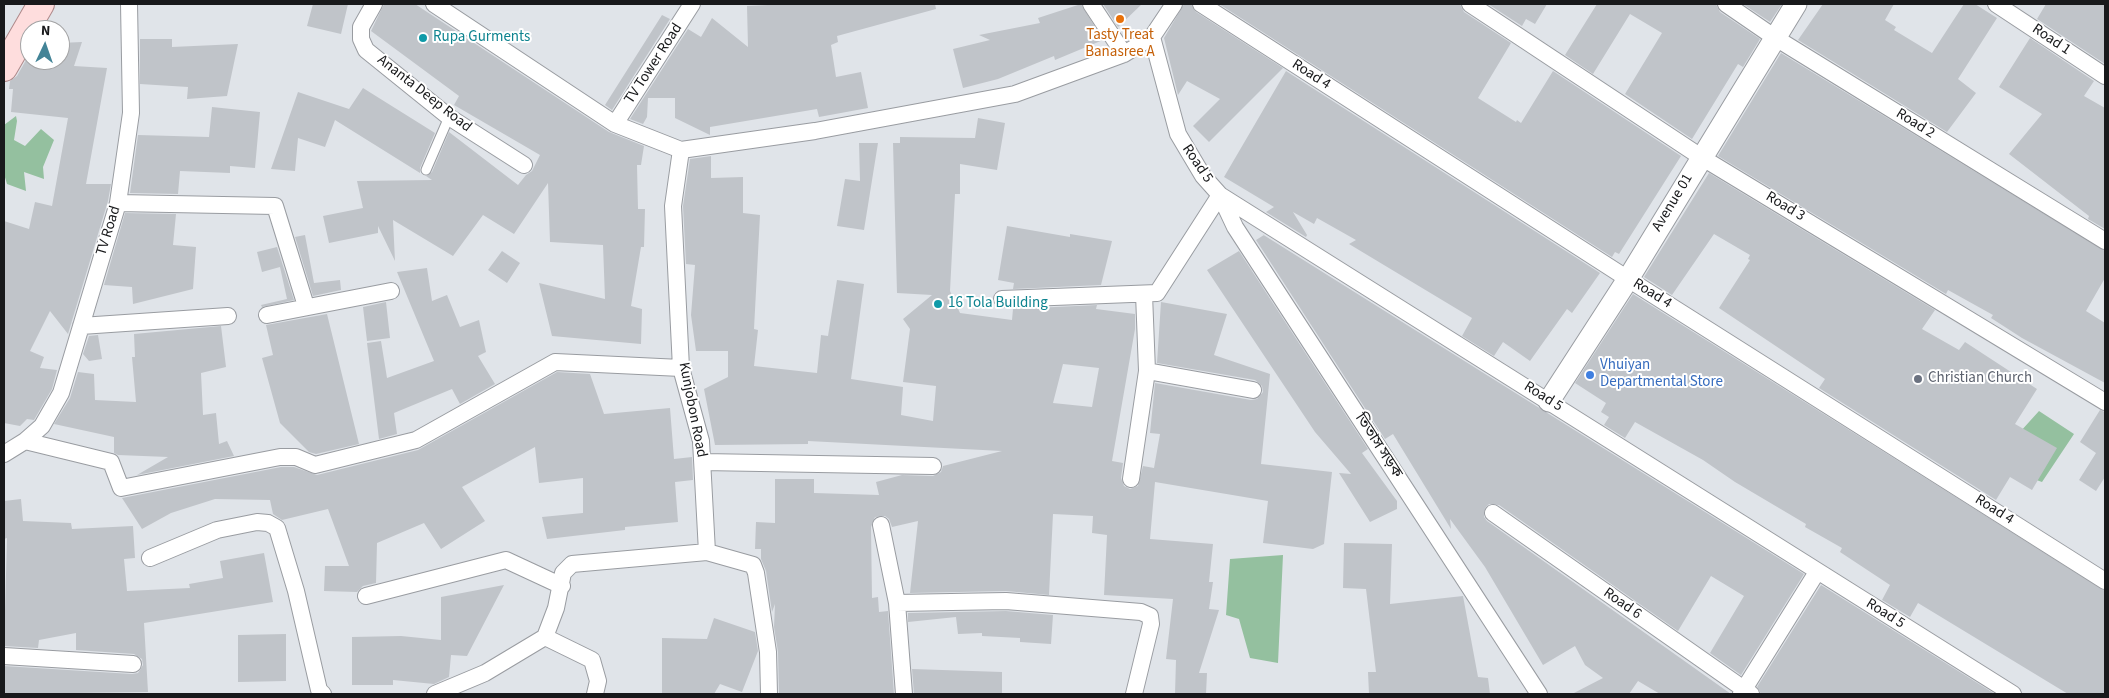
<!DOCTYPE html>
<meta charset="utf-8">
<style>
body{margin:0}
#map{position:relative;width:2109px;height:698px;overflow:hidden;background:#e0e4e9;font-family:"Source Sans 3",sans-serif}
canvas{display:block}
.frame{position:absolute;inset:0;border:5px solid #18191b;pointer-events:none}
.north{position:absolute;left:20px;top:20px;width:50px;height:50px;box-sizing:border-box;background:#fff;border:1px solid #a3a3a4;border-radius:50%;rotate:3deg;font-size:14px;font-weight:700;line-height:20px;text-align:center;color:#18191b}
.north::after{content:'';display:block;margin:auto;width:18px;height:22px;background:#438497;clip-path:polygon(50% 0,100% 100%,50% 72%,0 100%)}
</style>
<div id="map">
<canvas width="2109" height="698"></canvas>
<div class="frame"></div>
<div class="north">N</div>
</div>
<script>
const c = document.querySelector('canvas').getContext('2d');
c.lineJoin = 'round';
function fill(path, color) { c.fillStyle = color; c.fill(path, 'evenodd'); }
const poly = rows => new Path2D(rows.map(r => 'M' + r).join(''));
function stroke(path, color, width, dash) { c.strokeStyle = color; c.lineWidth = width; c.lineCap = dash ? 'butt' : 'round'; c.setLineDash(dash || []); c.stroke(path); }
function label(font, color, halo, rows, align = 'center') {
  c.font = font + ' "Source Sans 3","Noto Sans Bengali",sans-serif'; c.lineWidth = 4; c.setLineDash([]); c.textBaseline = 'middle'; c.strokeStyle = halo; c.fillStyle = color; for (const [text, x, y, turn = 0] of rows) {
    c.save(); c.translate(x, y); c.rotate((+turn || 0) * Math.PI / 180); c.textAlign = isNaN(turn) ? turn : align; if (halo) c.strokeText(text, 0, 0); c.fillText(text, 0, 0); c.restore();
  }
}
fill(poly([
 [16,116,17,121,14,140,25,146,41,129,54,140,43,167,44,179,24,172,26,191,7,184,4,174,4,125],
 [2039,411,2074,434,2042,482,1991,464],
 [1283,555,1278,663,1250,658,1239,619,1226,615,1230,559]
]), '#94c09f');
fill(poly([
 [313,4,348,4,341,34,307,26],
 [384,4,415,4,609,132,644,146,641,165,637,165,638,209,645,209,644,247,641,247,631,306,642,309,641,344,552,336,539,283,605,299,603,245,550,242,548,183,514,234,483,215,453,256,393,220,395,261,378,226,378,233,329,243,323,216,363,208,357,181,432,180,426,176,432,172,449,132,518,185,526,175,532,171,540,155,454,105,459,96,371,31],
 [788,4,935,4,936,9,837,36,838,42,831,45,836,77,861,72,868,108,819,117,817,109,710,127,710,135,675,118,675,98,648,98,647,117,643,124,630,119,688,29,701,37,712,18,748,47,747,6],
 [1081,4,1103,40,1055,60,1054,56,998,79,963,88,953,49,990,40,979,35,1040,23,1038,18],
 [1103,4,1142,4,1118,27],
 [1184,4,1191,4,1196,12,1283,68,1209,142,1193,126,1220,99,1187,81,1178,95,1164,38],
 [1219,4,1460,4,1464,12,1511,43,1478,98,1516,122,1517,120,1521,123,1553,71,1681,156,1619,254,1615,252,1612,257],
 [1488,4,1547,4,1535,24,1526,19,1522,26],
 [1597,4,1716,4,1720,12,1760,39,1743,67,1738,64,1692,139,1625,94,1662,33,1630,14,1593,74,1565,55],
 [1743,4,1782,4,1770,22],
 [1823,4,1894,4,1885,20,1896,27,1894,30,1932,53,1964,4,1975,4,1997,18,1958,79,1976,93,1947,132,1798,40],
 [2046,4,2105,4,2105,64,2037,19],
 [662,15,670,19,612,110,605,105],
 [2030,38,2094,81,2084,96,2105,108,2105,229,2088,219,2089,216,2009,154,2042,114,1999,87],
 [140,39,172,39,172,47,238,44,227,96,187,99,188,87,140,84],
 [82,42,74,66,107,68,86,184,111,184,108,201,68,334,50,311,30,351,44,357,40,368,57,370,52,389,34,420,27,419,20,426,4,423,4,221,29,229,35,202,52,206,68,118,11,112,13,89,9,89,10,81,17,76,30,53,30,60,60,60,60,43],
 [1781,53,2105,251,2105,278,2086,311,2105,323,2105,383,2022,338,1991,318,1993,315,1948,290,1946,294,1718,156],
 [1286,71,1600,273,1572,313,1567,309,1530,361,1503,342,1494,356,1462,336,1472,318,1349,244,1356,240,1317,218,1314,224,1293,212,1307,235,1306,237,1266,212,1274,207,1224,177],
 [363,88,435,133,420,168,420,173,335,120,325,147,298,138,295,171,271,169,298,92,349,109],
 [212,107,260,112,255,168,230,166,230,173,180,171,178,194,130,193,138,135,209,137],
 [978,118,1005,123,997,170,960,164,960,194,955,194,950,291,960,313,1012,320,1013,309,1097,305,1096,309,1135,314,1135,329,1112,461,1123,463,1121,478,1124,486,1130,489,1138,486,1143,466,1154,468,1160,434,1150,433,1155,383,1251,400,1257,399,1263,392,1262,386,1255,380,1157,363,1161,302,1227,314,1214,355,1270,374,1261,464,1332,472,1324,544,1313,549,1263,543,1268,501,1155,482,1150,539,1213,544,1209,582,1213,582,1209,609,1219,610,1199,673,1207,673,1206,694,1175,694,1176,660,1166,659,1173,599,1104,595,1107,535,1092,533,1093,516,1053,514,1049,595,1006,591,910,593,918,521,892,527,889,519,885,516,875,517,871,527,872,598,878,597,879,612,888,611,894,694,779,694,778,652,774,627,775,604,772,612,766,571,761,559,761,549,755,549,756,522,775,523,775,479,814,479,814,493,879,495,876,482,902,475,933,476,941,472,943,466,1002,451,808,441,808,444,715,445,704,389,728,377,728,351,696,351,691,315,695,265,686,264,683,206,690,159,711,156,711,178,743,177,743,213,760,215,754,329,758,330,754,366,817,373,821,335,828,336,837,280,864,284,851,379,903,387,901,415,933,421,936,386,903,382,910,329,903,319,932,295,897,293,893,143,900,143,900,137,975,138],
 [1063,364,1099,368,1092,407,1053,403],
 [859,143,878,143,864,230,837,226,845,179,860,181],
 [1709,173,1935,310,1922,329,1959,350,1965,342,2037,389,2015,424,2057,448,2032,490,2010,477,1996,500,1819,388,1825,379,1719,308,1750,260,1748,259,1750,255,1714,234,1672,295,1644,277],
 [125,213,176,214,173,245,196,247,193,289,133,304,132,287,104,285],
 [1007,226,1070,237,1070,234,1112,241,1101,285,1013,289,1014,283,998,280],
 [1262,234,1804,574,1741,675,1710,653,1744,596,1711,576,1678,631,1499,505,1489,504,1485,508,1484,517,1487,521,1731,694,1660,694,1638,681,1629,694,1572,694,1603,678,1585,665,1575,646,1543,665,1485,567,1450,519,1451,529,1393,434,1385,439,1256,240,1264,235],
 [305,235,314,283,340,280,341,290,313,296,295,237],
 [277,247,294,300,262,307,261,305,287,299,280,267,262,272,257,252],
 [502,251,520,263,507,283,488,270],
 [1239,251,1368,449,1362,453,1397,501,1397,509,1370,522,1339,473,1351,474,1315,432,1207,270],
 [427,268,432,301,447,295,460,327,479,320,486,352,478,356,495,384,460,404,452,389,394,413,397,434,379,439,367,343,381,341,387,378,434,361,397,272],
 [1633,294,2105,591,2105,694,2068,694,1918,603,1910,617,1882,600,1890,585,1840,552,1842,548,1805,527,1806,524,1735,482,1703,460,1635,422,1625,438,1604,425,1609,417,1601,412,1606,403,1575,383],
 [386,302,390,338,367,341,363,307],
 [327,314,359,444,316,454,309,452,280,423,262,358,273,355,266,325],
 [221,326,226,367,201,373,203,415,216,413,219,444,227,441,234,456,137,475,168,457,118,455,114,453,114,437,54,424,70,398,78,372,94,374,95,400,136,402,132,357,135,357,134,334],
 [98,335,102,359,89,361,83,354,89,336],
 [557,372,590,374,604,414,670,408,674,459,692,457,693,480,675,482,678,522,625,527,625,530,547,539,542,517,583,513,583,478,539,483,535,447,462,487,485,521,441,549,424,523,377,543,376,583,363,586,357,592,324,591,325,566,349,566,328,509,282,520,273,514,270,500,215,499,171,513,142,529,122,498,281,467,294,467,317,475,418,450],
 [2100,410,2105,412,2105,477,2096,491,2079,480,2096,453,2080,442],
 [21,499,23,521,71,523,72,529,133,526,135,558,124,559,127,591,190,588,189,584,223,578,220,561,264,553,273,602,144,623,148,692,4,694,4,666,132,674,138,673,143,665,142,659,134,654,76,650,76,633,39,640,38,648,4,646,7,538,4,539,4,501],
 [1344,543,1392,544,1390,604,1463,596,1478,677,1488,678,1490,694,1369,694,1368,672,1376,672,1366,589,1343,588],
 [504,585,467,656,451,655,449,677,434,684,393,680,393,685,352,685,352,637,401,636,441,640,441,597],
 [1821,585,1995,694,1761,694,1757,687],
 [1006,611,1053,615,1051,644,1020,642,1020,638,982,636,982,633,958,634,956,617,908,622,908,613],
 [714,618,755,632,758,651,742,692,720,684,714,694,662,694,662,638,707,639],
 [286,634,286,681,238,682,238,635],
 [912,669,1002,672,1002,694,914,694]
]), '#c0c4c9');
const service = poly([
 [426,170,449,117]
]);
const minor = poly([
 [374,4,361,27,361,39,366,50,449,117,524,165],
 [434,4,615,124,681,150,815,131,1015,94,1124,54,1152,37,1174,4],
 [1091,4,1124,54],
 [1201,4,1628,279,2105,581],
 [1470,4,1701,157,2105,402],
 [1726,4,1774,37,2105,241],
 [1996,4,2105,76],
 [1152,37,1178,134,1203,176,1220,195,2013,694],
 [615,124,692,4],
 [681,150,673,206,681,368,701,441,707,552,753,565,756,573,768,652,769,694],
 [1220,195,1235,227,1539,694],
 [118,203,275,206,306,306],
 [1002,299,1157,293,1220,195],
 [267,315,391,291],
 [81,326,228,316],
 [1147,371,1253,390],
 [25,441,111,462,121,488,280,457,296,457,315,465,416,440,555,362,681,368],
 [4,454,25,441,42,426,61,393,118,203,131,113,129,4],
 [703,462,933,466],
 [1131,479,1147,371,1144,294],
 [1493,513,1751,694],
 [881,525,897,603],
 [150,558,217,530,257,522,268,523,277,528,296,591,319,690,323,694],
 [366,596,506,560,562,586],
 [545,637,592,660,598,681,595,694],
 [4,656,133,664],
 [435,694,485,673,545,637,556,608,563,573,572,564,707,552],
 [904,694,897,603,1006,601,1141,612,1150,616,1151,624,1134,694],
 [1741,694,1817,572]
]);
const tertiary = poly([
 [1549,401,1628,279,1796,4]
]);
const primary = poly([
 [4,68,41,4]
]);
stroke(service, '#999ca1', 11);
stroke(minor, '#999ca1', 18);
stroke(tertiary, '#999ca1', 23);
stroke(primary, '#ae898a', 28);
stroke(service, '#fff', 9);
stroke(minor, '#fff', 16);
stroke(tertiary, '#fff', 21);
stroke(primary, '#fedddd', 26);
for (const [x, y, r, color] of [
 [1120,19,5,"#e8710a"],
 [423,38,5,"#0f9aa8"],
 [938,304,5,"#0f9aa8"],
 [1590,375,5,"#3f7fe0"],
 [1918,379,5,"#6b7280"]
]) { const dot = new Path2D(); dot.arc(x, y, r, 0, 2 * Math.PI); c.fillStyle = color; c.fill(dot); stroke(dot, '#fff', 2); }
label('15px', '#c56008', '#fff', [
 ["Tasty Treat",1120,36],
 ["Banasree A",1120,53]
]);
label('15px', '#0d838f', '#fff', [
 ["Rupa Gurments",433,38],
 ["16 Tola Building",948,304]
], 'left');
label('15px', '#18191b', '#fff', [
 ["Road 1",2051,40,34],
 ["TV Tower Road",654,64,-57],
 ["Road 4",1311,75,33],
 ["Ananta Deep Road",424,94,38],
 ["Road 2",1915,124,32],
 ["Road 5",1197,164,56],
 ["Avenue 01",1673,203,-59],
 ["Road 3",1785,207,31],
 ["TV Road",109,231,-73],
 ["Road 4",1652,294,32],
 ["Road 5",1543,397,32],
 ["Kunjobon Road",692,410,79],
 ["তিতাস সড়ক",1378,446,57],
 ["Road 4",1994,510,32],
 ["Road 6",1622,604,35],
 ["Road 5",1885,614,32]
]);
label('15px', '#366cbe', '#fff', [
 ["Vhuiyan",1600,366],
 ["Departmental Store",1600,383]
], 'left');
label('15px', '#5b616d', '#fff', [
 ["Christian Church",1928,379]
], 'left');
</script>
